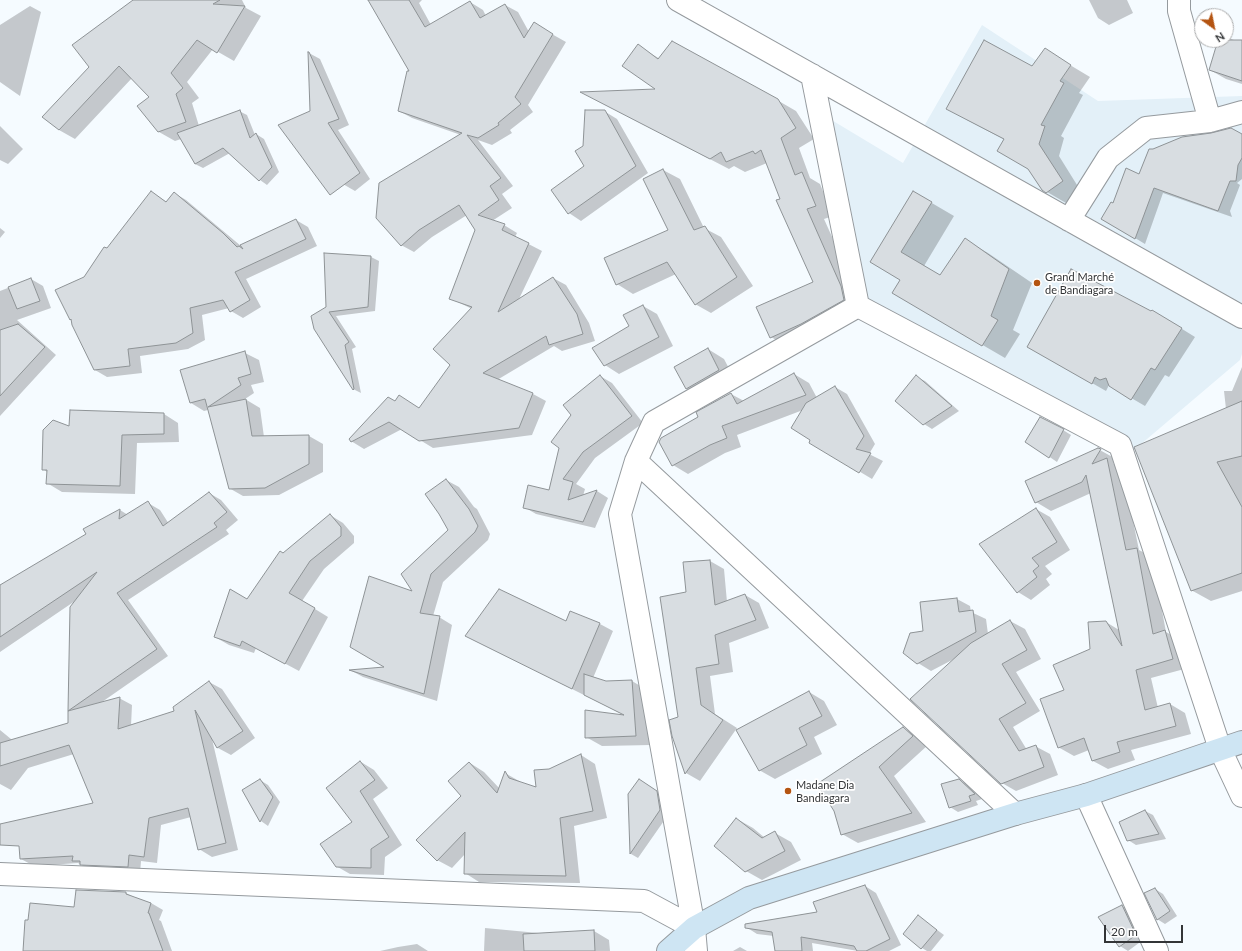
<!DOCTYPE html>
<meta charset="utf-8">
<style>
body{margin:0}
#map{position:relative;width:1242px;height:951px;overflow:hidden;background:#f5fbff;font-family:Lato,sans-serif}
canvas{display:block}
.north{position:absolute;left:1194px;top:8px;width:40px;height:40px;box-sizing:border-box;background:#fff;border:1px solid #adaeaf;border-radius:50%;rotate:147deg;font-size:11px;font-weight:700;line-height:16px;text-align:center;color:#333537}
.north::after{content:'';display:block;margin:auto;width:14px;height:18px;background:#b45411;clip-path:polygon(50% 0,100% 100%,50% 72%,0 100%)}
.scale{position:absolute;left:1104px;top:925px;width:79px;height:18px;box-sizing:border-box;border:2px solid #333537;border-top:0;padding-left:5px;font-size:12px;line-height:14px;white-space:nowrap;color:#333537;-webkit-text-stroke:3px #fff;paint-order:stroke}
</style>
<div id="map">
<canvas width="1242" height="951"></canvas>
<div class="north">N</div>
<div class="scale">20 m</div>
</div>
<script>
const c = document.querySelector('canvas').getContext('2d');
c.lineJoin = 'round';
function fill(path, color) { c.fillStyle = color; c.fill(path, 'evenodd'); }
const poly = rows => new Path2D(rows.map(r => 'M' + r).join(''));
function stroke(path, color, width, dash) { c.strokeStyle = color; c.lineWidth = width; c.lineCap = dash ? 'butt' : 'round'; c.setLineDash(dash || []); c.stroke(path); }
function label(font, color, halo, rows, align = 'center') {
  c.font = font + ' Lato,sans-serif'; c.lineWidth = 3.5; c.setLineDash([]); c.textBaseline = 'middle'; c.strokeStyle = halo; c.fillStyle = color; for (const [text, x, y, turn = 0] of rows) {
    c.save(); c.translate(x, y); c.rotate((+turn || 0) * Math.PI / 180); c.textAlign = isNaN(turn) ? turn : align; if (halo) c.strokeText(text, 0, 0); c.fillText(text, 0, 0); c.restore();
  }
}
fill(poly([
 [982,25,1098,101,1242,96,1242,354,1240,360,1127,456,860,308,805,104,903,163]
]), '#e3f0f8');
fill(poly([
 [135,0,242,0,246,8,261,16,234,61,213,49,187,82,199,98,192,103,199,126,239,111,247,115,255,135,256,134,264,139,279,172,267,185,260,180,230,153,203,168,195,164,181,139,175,141,159,132,139,106,150,97,132,78,75,139,59,130,90,68],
 [370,0,422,0,419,3,431,25,470,2,483,10,486,16,505,5,518,12,529,32,534,24,566,42,528,105,533,112,510,130,512,133,492,145,478,140,513,186,502,194,512,208,492,221,504,225,517,233,515,237,542,251,519,299,553,278,566,285,589,323,595,341,562,351,554,346,497,380,533,394,546,401,532,435,433,448,402,429,364,449,351,441,395,402,420,409,452,365,472,309,450,298,476,230,467,215,432,237,414,252,401,245,461,135,412,118,399,111,410,72],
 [1089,0,1127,0,1133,13,1109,25,1098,18],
 [30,6,41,12,20,96,0,82,0,25],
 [1226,37,1242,43,1242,84,1226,79,1210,70,1219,40,1226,40],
 [638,46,660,59,777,100,796,111,814,139,799,148,810,178,820,184,833,216,824,219,859,297,790,348,771,337,814,282,767,163,745,172,734,166,729,169,600,102,658,90],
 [1045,50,1090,77,1079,93,1083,95,1061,136,1064,138,1059,156,1082,193,1066,203,1042,189,1029,168,1005,140,967,120,1033,68],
 [309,53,320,59,349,125,338,130,370,179,355,191,308,164,311,112],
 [604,111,617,119,648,173,581,221,569,213,585,167,584,147],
 [0,126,23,149,8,164,0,160],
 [1242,135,1242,179,1237,183,1240,185,1230,211,1232,217,1163,193,1145,244,1102,218,1140,175],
 [663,170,680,179,704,228,721,237,753,286,711,313,695,304,676,274,633,294,617,284,669,230],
 [151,192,167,202,174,193,186,200,241,246,296,220,308,227,317,246,246,279,261,307,243,318,231,311,229,308,202,315,205,340,188,349,140,356,142,373,107,377,95,370,73,321,70,320,57,291,85,278],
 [913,192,954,216,924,266,940,276,965,240,988,253,1032,283,1013,330,1020,334,1005,358,893,293,901,279,872,262],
 [0,228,5,232,0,238],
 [325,254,371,257,379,261,375,311,336,316,356,347,352,349,361,393,353,389,327,308],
 [31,279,43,286,51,308,17,320,56,355,0,416,0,291],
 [643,306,657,314,673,346,619,374,605,365],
 [1166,319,1195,337,1169,377,1165,375,1145,406,1109,385,1106,391,1029,347],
 [708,349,724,359,735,380,703,398,687,389,675,367],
 [245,353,259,360,264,382,251,385,254,393,245,399,260,408,264,437,309,436,323,444,323,472,279,495,243,496,229,488,208,410,204,411,191,403],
 [1242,367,1242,591,1211,601,1191,590,1226,409,1224,391,1232,391],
 [794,374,809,383,817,398,835,387,847,394,875,444,869,454,883,461,872,479,810,442,811,440,803,410,737,435,741,447,725,453,688,474,673,465,699,417,731,394,744,401],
 [600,376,612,383,643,423,595,458,576,484,585,489,583,496,597,491,608,498,595,528,536,514,524,507,549,491,560,448],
 [917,377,925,381,959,411,932,429,924,424],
 [164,414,178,423,179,442,137,443,135,494,62,492,47,483,47,472,43,469,70,427],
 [1063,430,1071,435,1057,462,1026,441],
 [1098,449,1116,459,1113,463,1122,468,1139,550,1152,557,1166,632,1180,640,1188,668,1151,678,1158,708,1170,704,1185,713,1191,734,1131,750,1135,760,1108,769,1093,761,1089,750,1074,756,1058,747,1066,691,1091,649,1106,622,1119,630,1091,493,1051,511,1036,502],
 [446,480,459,487,474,507,477,509,490,534,488,540,443,582,433,616,439,617,452,625,437,701,363,677,352,671,387,667,415,593,449,530],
 [209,493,221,500,238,520,226,530,229,534,128,600,168,656,102,702,119,698,132,705,131,726,175,712,209,682,222,689,255,738,231,755,218,748,212,739,238,850,212,857,199,849,191,817,161,825,157,863,141,861,140,874,94,872,78,863,34,866,21,859,94,804,74,754,28,768,11,790,0,784,0,730,11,739,11,741,69,724,71,711,69,710,71,607,75,601,0,652,0,586,88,535,120,510,128,515,148,503,160,510,169,524],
 [1036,509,1050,517,1070,550,1045,566,1052,574,1046,579,1050,585,1031,600,1018,592,981,544],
 [330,515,343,523,354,536,354,543,324,569,302,601,328,617,299,671,256,648,254,653,229,645,215,637,248,601,283,554],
 [710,561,724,569,727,602,745,595,759,603,769,628,729,643,733,672,710,676,715,714,737,728,700,781,686,773,673,735,679,717,687,593],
 [957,599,970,606,971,612,986,619,988,634,1010,621,1025,629,1041,659,1016,672,1040,711,1013,727,1027,750,1035,746,1050,754,1058,775,1016,791,1002,783,954,659,931,671,918,663,924,632,921,603],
 [570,612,600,624,613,631,593,678,606,682,632,681,647,690,651,745,602,746,586,737,626,716,466,636,566,623],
 [809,692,824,701,837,725,814,737,822,754,775,779,759,770],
 [903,728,919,737,928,745,894,776,926,822,858,843,842,834,835,811],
 [581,755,595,764,607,818,574,826,580,883,479,882,465,873,465,854,452,868,437,860,462,796,470,763,484,772,500,789,505,773,519,781,521,783,537,789,549,770],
 [361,762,374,770,388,788,373,799,402,845,385,857,384,875,350,874,336,866,353,822],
 [260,780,268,785,280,802,268,826,261,821,243,791],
 [640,780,664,796,668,815,638,858,631,854,629,795],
 [958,780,967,784,982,799,976,801,978,805,958,812,950,807],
 [1145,811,1153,815,1166,839,1136,845,1128,840],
 [737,819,753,828,765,838,775,833,791,842,801,860,762,880,746,871],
 [865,886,876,893,901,945,889,951,858,951,812,943,813,951,776,951,774,936,757,934,746,927,818,913],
 [1155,889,1163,894,1177,916,1165,924,1157,919],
 [126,893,134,897,151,903,163,910,159,920,161,921,172,951,24,951,75,909],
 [1122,906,1130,910,1143,940,1128,951,1120,946],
 [918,916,944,935,931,951,927,951,922,948,904,934],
 [485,928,549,934,594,931,609,940,610,951,484,951],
 [417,944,428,951,380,951,398,947],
 [740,947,747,951,733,951]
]), '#0003');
const building = poly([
 [133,0,220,0,213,4,245,6,217,53,197,40,171,73,183,88,176,94,186,122,158,132,137,106,149,97,119,66,59,130,42,117,89,67,72,45,133,0],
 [368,0,409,0,425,27,470,1,480,18,505,4,524,38,534,22,553,34,515,97,521,104,498,123,499,125,478,138,467,135,501,178,490,186,499,200,478,215,505,224,502,230,529,243,498,312,553,277,577,314,583,334,549,345,546,336,483,373,533,393,519,428,419,441,389,422,351,442,349,439,388,397,395,401,399,395,419,408,450,365,433,349,472,307,449,299,475,230,459,205,419,230,401,246,376,218,379,183,462,133,398,111,407,71,409,71,368,0],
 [984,40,1032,66,1045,48,1071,65,1060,81,1064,83,1041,125,1045,126,1039,144,1063,181,1046,193,1042,190,1028,169,997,151,1004,139,946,109,984,40],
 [1218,40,1242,40,1242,81,1209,70,1218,40],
 [672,41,778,99,796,128,781,138,795,175,802,172,816,206,807,209,841,286,844,300,801,324,770,338,756,307,813,282,776,200,780,199,761,150,755,154,753,151,726,162,721,152,710,159,580,92,655,89,622,66,638,44,658,59,672,41],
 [308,52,309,52,339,119,328,123,360,173,330,195,278,125,310,111,308,52],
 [240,110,250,138,256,133,272,167,259,181,223,148,195,164,177,133,240,110],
 [585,110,605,110,636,166,568,214,551,190,584,166,575,151,583,146,585,110],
 [1231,128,1242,134,1242,158,1238,165,1236,181,1230,181,1218,211,1154,188,1135,239,1101,219,1111,202,1113,203,1126,168,1139,174,1149,149,1153,149,1182,137,1211,133,1231,128],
 [663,169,694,230,705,226,737,277,695,305,667,262,616,285,604,258,668,230,643,179,663,169],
 [151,191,166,202,174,192,223,233,237,247,239,246,243,249,240,245,296,219,306,239,235,272,250,300,230,312,223,300,190,308,193,333,176,343,128,349,130,366,94,370,72,325,71,319,70,320,55,290,84,277,104,247,107,248,151,191],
 [913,191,932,202,901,252,940,275,965,238,1009,269,991,316,998,320,982,346,892,293,900,280,870,262,913,191],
 [324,253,371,256,368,307,329,312,349,342,345,345,354,389,353,390,314,329,311,316,326,307,324,253],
 [1071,269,1151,311,1152,310,1182,328,1155,370,1151,368,1131,400,1109,386,1106,378,1100,380,1095,377,1092,384,1027,347,1071,269],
 [31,278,40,301,17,309,8,287,31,278],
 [643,305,659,337,604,366,592,348,629,326,623,315,643,305],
 [18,324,45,347,0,396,0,330,18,324],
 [708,348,719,370,686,389,674,367,708,348],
 [245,351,251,374,238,378,241,385,208,407,246,399,252,436,309,435,309,464,265,488,229,489,205,399,190,403,180,370,245,351],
 [794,373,806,395,722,426,727,438,710,445,672,466,659,442,661,438,698,417,696,412,731,393,737,404,794,373],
 [600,375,632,416,583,452,563,479,573,482,568,500,597,490,583,522,523,508,528,485,549,490,559,448,551,442,571,415,563,405,600,375],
 [916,375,952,406,923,425,895,401,916,375],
 [835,386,864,436,856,449,871,453,859,473,809,443,810,440,791,428,806,403,835,386],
 [1242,401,1242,456,1217,462,1242,507,1242,573,1191,591,1134,447,1242,401],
 [70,410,164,413,164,434,122,435,120,486,46,484,47,470,42,470,43,430,53,420,69,426,70,410],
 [1040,417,1064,429,1049,458,1025,442,1040,417],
 [1098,448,1101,449,1092,464,1107,458,1126,550,1137,548,1153,634,1165,630,1173,659,1136,670,1145,710,1170,703,1176,726,1117,742,1120,752,1092,761,1084,738,1058,748,1040,699,1064,690,1053,665,1090,649,1088,622,1106,621,1122,646,1086,475,1082,482,1035,503,1025,481,1098,448],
 [446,479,469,509,478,526,475,532,431,574,420,613,440,616,424,694,349,670,384,667,350,647,369,576,412,591,401,574,448,530,439,514,425,494,446,479],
 [209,492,227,512,214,523,217,527,117,593,157,649,68,711,70,607,97,572,0,637,0,585,86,534,83,529,120,509,119,519,148,501,163,526,209,492],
 [1036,508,1057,542,1032,558,1039,566,1033,571,1037,577,1017,593,979,544,1036,508],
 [330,514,341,527,341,536,310,561,289,593,315,608,285,664,242,641,240,646,214,637,230,589,247,599,280,551,283,553,330,514],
 [710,560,715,605,745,594,756,620,715,635,719,664,696,668,701,705,723,720,685,774,672,736,669,720,678,717,660,597,686,592,683,562,710,560],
 [499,589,566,621,570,611,600,623,572,689,465,636,499,589],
 [957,598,959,612,973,610,976,632,917,664,903,653,910,633,923,631,920,602,957,598],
 [1010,620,1027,650,1002,664,1026,703,999,719,1019,751,1036,745,1044,767,1001,784,910,699,971,643,1010,620],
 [584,674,606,681,632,680,636,736,585,738,585,710,624,715,584,695,584,674],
 [209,681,243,731,217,748,195,710,226,843,198,850,188,808,149,818,144,857,129,855,128,867,80,865,80,861,72,861,73,856,20,859,19,846,0,845,0,824,93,803,69,745,0,766,0,743,68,723,68,711,120,697,118,729,174,711,173,707,209,681],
 [809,691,822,716,799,728,807,745,759,771,736,730,809,691],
 [903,727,913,736,879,767,912,813,841,835,834,811,817,784,903,727],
 [581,754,593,811,560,818,566,876,464,874,465,832,437,861,416,840,461,796,448,781,469,762,497,793,505,771,509,778,536,787,534,770,549,769,581,754],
 [360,761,375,780,360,791,389,837,371,849,371,868,336,867,320,844,352,822,326,788,360,761],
 [260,779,273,797,260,822,242,790,260,779],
 [639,779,657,791,660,810,630,854,628,794,639,779],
 [959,779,975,794,969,796,971,801,949,808,941,784,959,779],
 [1145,810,1159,834,1127,841,1119,822,1145,810],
 [736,818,762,838,775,831,785,851,745,872,714,846,736,818],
 [865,885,890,939,866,951,857,951,854,946,801,937,802,951,775,951,772,932,745,928,745,924,817,912,813,902,865,885],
 [1155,888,1170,911,1157,920,1144,893,1155,888],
 [76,890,126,892,126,894,151,903,148,913,149,913,163,951,23,951,25,920,28,920,30,903,74,907,76,890],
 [1122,905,1136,935,1119,947,1098,917,1122,905],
 [918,915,937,930,921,949,903,934,918,915],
 [594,930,595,951,524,951,523,934,594,930]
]);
fill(building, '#d8dde1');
stroke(building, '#8e9396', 1);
const minor = poly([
 [678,0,1242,317],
 [1179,0,1179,11,1210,121],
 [812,75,858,306,1120,445,1220,749,1242,796],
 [1069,220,1108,158,1146,128,1210,121,1242,112],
 [636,461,1015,814],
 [1086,795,1157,951],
 [0,874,644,901,694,928],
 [696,951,694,928,620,514,636,461,654,422,858,306]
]);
const secondary = poly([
 [668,951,694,928,749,898,1015,814,1086,795,1242,742]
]);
stroke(minor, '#959a9e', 24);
stroke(secondary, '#959a9e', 24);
stroke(minor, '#fff', 22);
stroke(secondary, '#cee5f3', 22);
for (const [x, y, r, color] of [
 [1037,283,4,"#b45411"],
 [788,791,4,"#b45411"]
]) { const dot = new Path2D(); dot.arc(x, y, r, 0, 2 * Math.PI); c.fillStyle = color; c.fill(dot); stroke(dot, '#fff', 1.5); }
label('11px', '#333537', '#fff', [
 ["Grand Marché",1045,277],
 ["de Bandiagara",1045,290],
 ["Madane Dia",796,785],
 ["Bandiagara",796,798]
], 'left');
</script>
